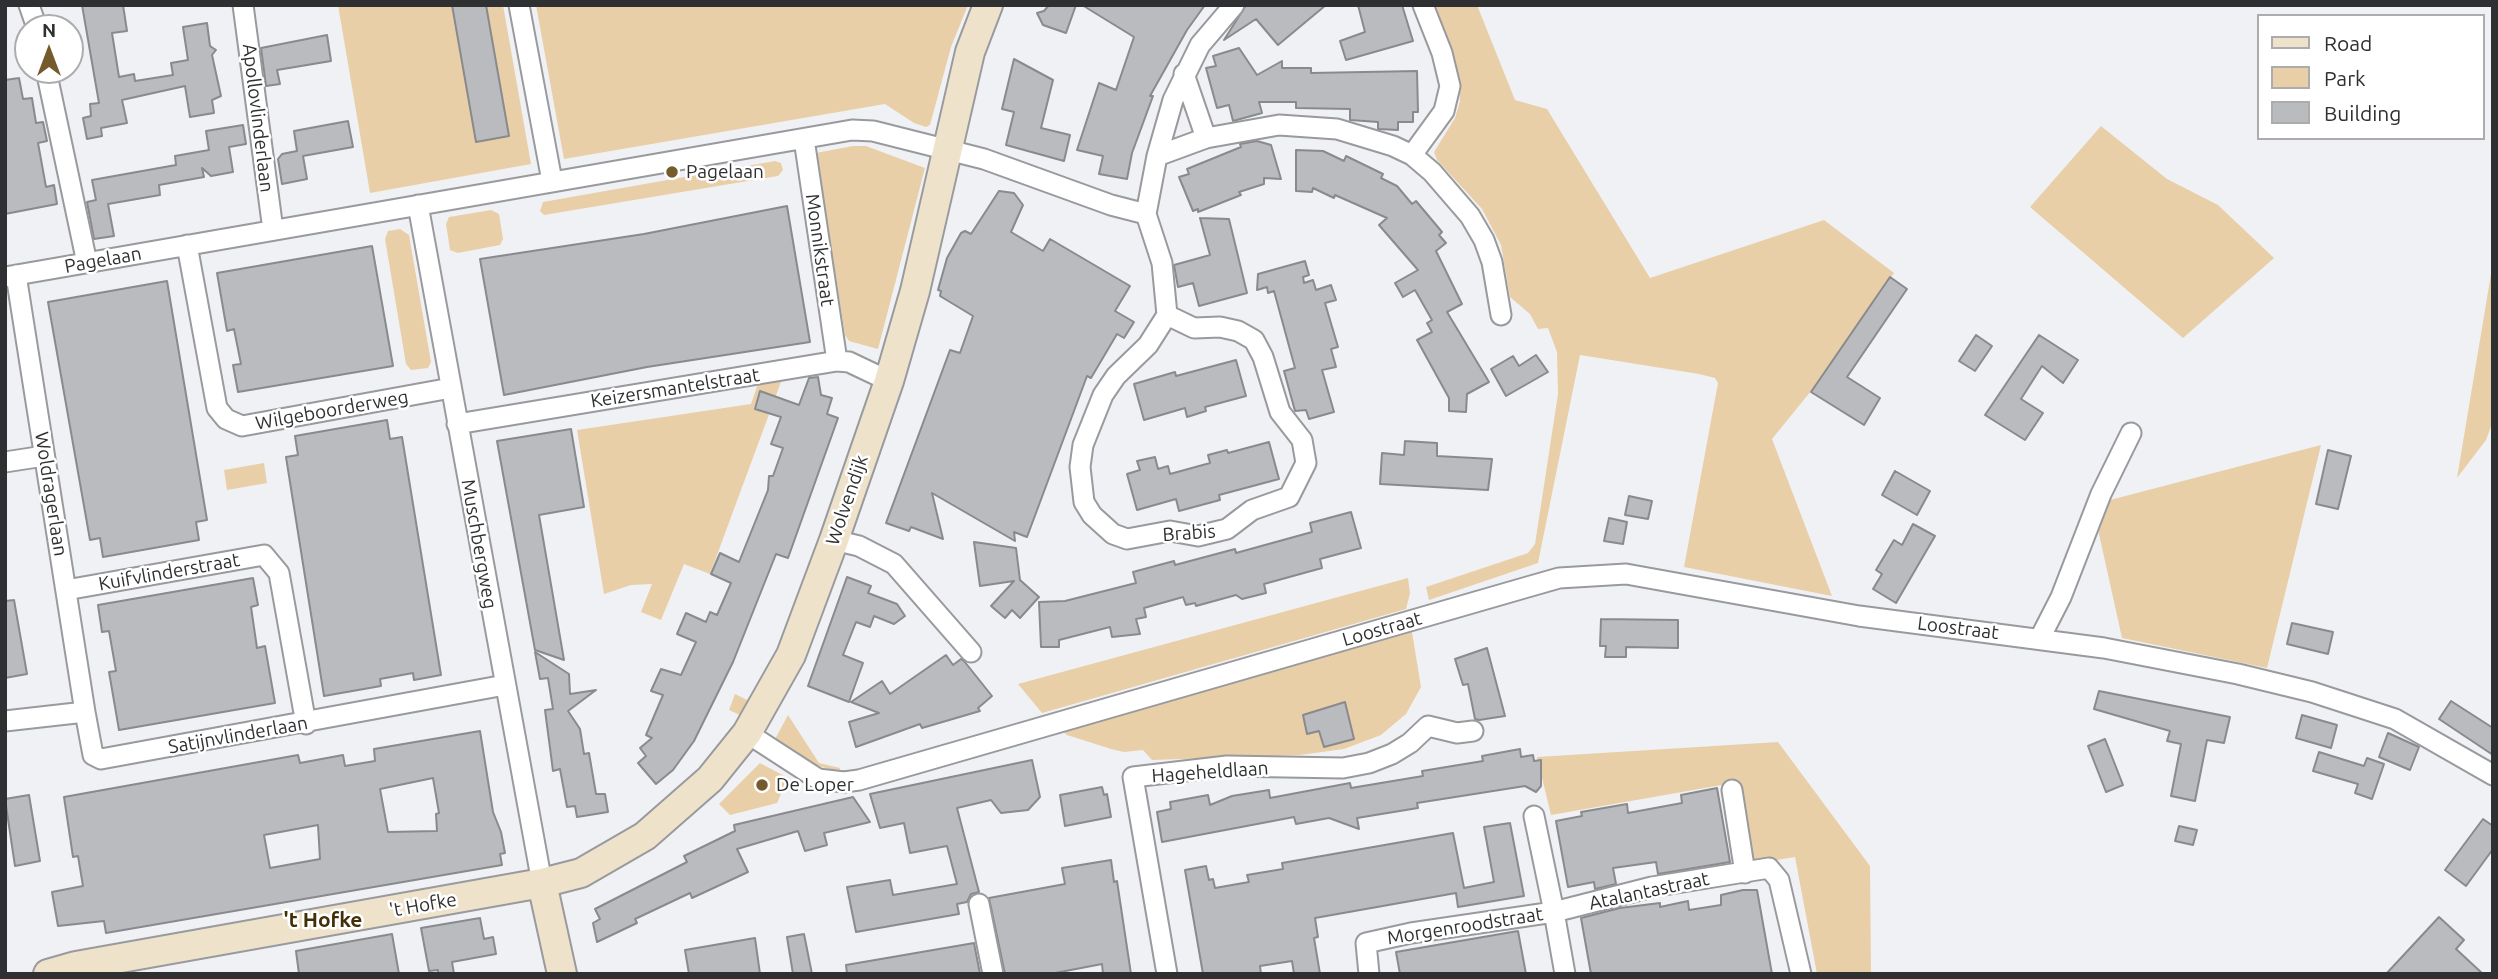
<!DOCTYPE html>
<style>
body{margin:0}
#map{position:relative;width:2498px;height:979px;overflow:hidden;background:#f0f1f5;font-family:Ubuntu,sans-serif}
canvas{display:block}
.frame{position:absolute;inset:0;border:7px solid #2f3031;pointer-events:none}
.legend{position:absolute;left:2257px;top:14px;width:228px;height:126px;box-sizing:border-box;background:#fff;border:2px solid #acacad;margin:0;padding:9px 12px;list-style:none;font-size:21px;color:#2f3031}
.legend li{display:flex;align-items:center;gap:14px;height:35px}
.legend b{width:35px;border:2px solid #acacad}
.north{position:absolute;left:14px;top:14px;width:70px;height:70px;box-sizing:border-box;background:#fff;border:2px solid #acacad;border-radius:50%;rotate:0deg;font-size:19px;font-weight:700;line-height:28px;text-align:center;color:#2f3031}
.north::after{content:'';display:block;margin:auto;width:24px;height:32px;background:#755a2c;clip-path:polygon(50% 0,100% 100%,50% 72%,0 100%)}
</style>
<div id="map">
<canvas width="2498" height="979"></canvas>
<div class="frame"></div>
<ul class="legend">
<li><b style="height:9px;background:#efe2cb"></b>Road</li>
<li><b style="height:19px;background:#e9cfa7"></b>Park</li>
<li><b style="height:19px;background:#babbbe"></b>Building</li>
</ul>
<div class="north">N</div>
</div>
<script>
const c = document.querySelector('canvas').getContext('2d');
c.lineJoin = 'round';
function fill(path, color) { c.fillStyle = color; c.fill(path, 'evenodd'); }
const poly = rows => new Path2D(rows.map(r => 'M' + r).join(''));
function stroke(path, color, width, dash) { c.strokeStyle = color; c.lineWidth = width; c.lineCap = dash ? 'butt' : 'round'; c.setLineDash(dash || []); c.stroke(path); }
function label(font, color, halo, rows, align = 'center') {
  c.font = font + ' Ubuntu,sans-serif'; c.lineWidth = 5; c.setLineDash([]); c.textBaseline = 'middle'; c.strokeStyle = halo; c.fillStyle = color; for (const [text, x, y, turn = 0] of rows) {
    c.save(); c.translate(x, y); c.rotate((+turn || 0) * Math.PI / 180); c.textAlign = isNaN(turn) ? turn : align; if (halo) c.strokeText(text, 0, 0); c.fillText(text, 0, 0); c.restore();
  }
}
fill(poly([
 [338,5,503,5,531,164,370,193],
 [536,5,968,5,951,47,930,125,926,127,914,123,885,104,564,159],
 [1432,5,1477,5,1515,100,1547,109,1650,278,1824,220,1894,273,1811,391,1772,439,1832,596,1684,567,1718,383,1715,378,1699,374,1580,355,1538,563,1429,600,1426,587,1528,553,1535,544,1558,394,1557,352,1548,328,1538,329,1530,314,1510,297,1501,245,1482,209,1437,160,1434,152,1455,118,1460,101,1458,78,1451,52],
 [2101,126,2167,179,2218,205,2274,258,2183,338,2030,207],
 [853,146,866,146,925,168,878,349,849,341,845,335,816,153],
 [775,161,781,163,783,170,778,176,544,215,540,211,543,202],
 [491,210,499,214,503,239,500,245,458,253,450,250,446,224,449,217],
 [400,229,409,235,431,362,428,368,411,370,406,364,385,239,388,231],
 [2493,262,2493,421,2486,440,2457,478],
 [785,371,710,574,684,564,661,620,641,612,652,584,631,585,604,594,577,430,751,404,761,375],
 [2321,445,2267,668,2122,638,2097,525,2110,500],
 [264,463,267,483,227,490,224,470],
 [1408,578,1410,593,1406,609,1042,713,1018,684],
 [1412,632,1421,687,1406,714,1381,735,1344,749,1300,755,1152,760,1143,750,1124,752,1111,749,1067,735,1059,728,1201,692],
 [735,694,751,702,744,717,729,710],
 [788,715,819,763,840,768,839,772,808,763,774,741],
 [1778,742,1870,866,1871,974,1817,974,1795,857,1752,864,1739,782,1551,815,1537,757],
 [760,763,788,778,777,803,730,815,719,804]
]), '#e9cfa7');
const building = poly([
 [82,5,123,5,127,31,112,33,119,77,134,74,135,81,173,75,171,63,188,60,183,27,207,23,210,46,216,50,212,55,221,96,212,100,214,113,190,117,185,86,122,100,127,123,101,128,102,136,87,139,83,118,91,116,90,104,99,103,82,5],
 [452,5,486,5,509,136,476,142,452,5],
 [1049,5,1076,5,1066,33,1043,25,1037,13,1044,11,1049,5],
 [1082,5,1205,5,1187,30,1150,96,1153,96,1132,153,1127,179,1099,174,1103,156,1077,150,1099,83,1116,90,1134,37,1082,5],
 [1246,5,1326,5,1278,45,1256,19,1224,40,1246,5],
 [1358,5,1402,5,1413,41,1346,60,1340,41,1365,32,1358,5],
 [327,35,331,61,277,70,280,84,266,86,261,48,327,35],
 [1239,48,1257,75,1282,61,1282,68,1311,68,1311,73,1417,71,1418,112,1413,112,1413,122,1398,122,1398,130,1378,129,1378,122,1350,120,1350,109,1296,108,1296,102,1259,102,1262,113,1233,121,1229,105,1217,108,1206,68,1216,66,1213,56,1239,48],
 [1014,59,1053,80,1041,128,1070,135,1064,161,1006,145,1014,112,1002,109,1014,59],
 [19,78,23,99,32,98,36,123,43,122,47,141,38,143,46,187,54,185,57,204,5,214,5,80,19,78],
 [348,121,353,147,303,156,307,179,282,184,278,159,282,154,297,151,294,131,348,121],
 [243,125,246,144,229,147,233,172,211,176,202,168,204,177,159,185,160,195,108,204,114,236,94,239,87,202,96,200,92,180,176,165,175,156,209,150,206,131,243,125],
 [1257,141,1271,145,1281,179,1264,178,1264,184,1239,192,1241,195,1198,212,1198,209,1193,211,1179,177,1189,174,1187,169,1241,147,1240,144,1257,141],
 [1296,150,1323,151,1344,161,1346,156,1383,174,1381,178,1397,186,1412,204,1416,201,1442,232,1439,235,1446,243,1436,251,1462,304,1447,312,1489,382,1467,394,1466,412,1449,411,1449,398,1417,340,1432,332,1427,323,1432,320,1415,290,1403,297,1395,283,1418,270,1379,225,1387,218,1335,195,1334,198,1313,188,1312,192,1296,191,1296,150],
 [999,191,1014,193,1023,205,1011,232,1043,251,1050,239,1130,286,1115,311,1134,322,1124,338,1117,334,1091,378,1087,376,1027,537,1014,532,1015,541,932,493,943,539,911,527,909,531,886,523,950,350,960,353,973,316,940,296,941,291,938,290,947,258,961,233,965,231,971,234,999,191],
 [787,206,810,342,647,367,504,395,480,259,644,234,787,206],
 [1200,218,1229,219,1247,293,1199,306,1193,283,1178,287,1174,265,1210,255,1200,218],
 [372,246,393,366,238,392,233,365,241,364,234,329,227,331,217,273,372,246],
 [1305,261,1309,275,1303,277,1304,283,1313,280,1316,290,1331,285,1336,300,1325,303,1338,347,1331,349,1336,367,1322,370,1334,412,1309,419,1306,410,1295,411,1284,371,1295,368,1274,291,1268,293,1267,287,1257,290,1258,274,1305,261],
 [1890,277,1907,289,1847,377,1880,398,1864,425,1811,392,1890,277],
 [167,281,207,520,196,522,199,540,103,557,100,538,90,540,48,302,167,281],
 [1976,335,1992,346,1975,371,1959,361,1976,335],
 [2039,335,2078,360,2063,383,2042,366,2021,399,2043,413,2025,440,1985,415,2039,335],
 [1536,355,1548,372,1506,396,1491,369,1513,356,1519,366,1536,355],
 [1236,360,1246,396,1205,407,1206,411,1187,417,1185,408,1144,420,1134,384,1175,372,1176,376,1236,360],
 [818,377,821,395,832,398,827,414,838,418,788,558,776,554,733,662,694,741,673,770,656,784,638,763,646,756,640,748,652,738,646,735,663,695,651,691,661,669,681,675,696,642,677,634,686,613,706,622,710,612,717,615,731,583,711,574,720,553,739,562,768,490,769,476,773,476,783,448,771,444,781,417,755,409,760,391,799,405,809,378,818,377],
 [387,420,390,439,402,437,441,675,414,680,413,673,380,679,381,686,324,696,286,457,298,455,295,436,387,420],
 [571,429,584,507,539,515,564,660,535,650,497,441,571,429],
 [1405,441,1437,443,1437,456,1492,459,1488,490,1380,484,1382,453,1404,455,1405,441],
 [1269,442,1279,479,1219,495,1220,500,1179,511,1176,499,1137,510,1127,474,1140,470,1137,461,1155,457,1158,469,1168,466,1170,474,1210,463,1208,455,1227,450,1228,453,1269,442],
 [2328,450,2351,456,2338,509,2316,504,2328,450],
 [1895,471,1930,491,1917,515,1882,495,1895,471],
 [1629,496,1652,501,1648,519,1625,515,1629,496],
 [1351,512,1361,548,1320,559,1322,568,1264,584,1266,593,1242,599,1236,595,1196,606,1195,603,1186,605,1183,597,1144,608,1146,617,1136,619,1140,634,1112,637,1110,627,1059,640,1059,647,1041,647,1039,602,1065,601,1136,583,1133,572,1174,561,1175,565,1235,549,1236,553,1312,532,1310,523,1351,512],
 [1609,518,1627,522,1623,544,1604,541,1609,518],
 [1913,524,1935,536,1896,603,1873,589,1882,574,1876,570,1894,540,1902,545,1913,524],
 [974,542,1016,548,1020,580,1039,597,1020,618,1012,610,1005,618,991,606,1014,581,980,586,974,542],
 [847,577,871,586,868,593,897,604,905,616,894,624,874,616,870,627,856,622,843,655,863,663,849,702,808,686,847,577],
 [253,578,258,605,251,607,257,648,265,646,275,703,119,730,109,672,116,671,109,631,102,632,98,605,253,578],
 [14,600,27,674,5,678,5,601,14,600],
 [1601,619,1678,620,1678,648,1626,647,1626,657,1605,657,1606,646,1600,646,1601,619],
 [2292,623,2333,632,2328,654,2287,644,2292,623],
 [1487,648,1505,716,1479,720,1475,719,1468,684,1463,685,1455,659,1487,648],
 [535,652,569,674,570,694,596,690,568,711,580,729,584,754,589,753,596,794,605,794,608,812,577,817,575,806,567,807,560,769,553,771,550,748,545,710,553,709,548,678,540,679,535,652],
 [946,655,953,665,961,659,964,661,992,696,978,708,980,711,922,728,920,724,856,747,849,722,879,713,851,702,882,681,890,694,946,655],
 [2099,691,2230,717,2224,743,2207,740,2195,801,2171,796,2181,744,2167,741,2170,731,2094,709,2099,691],
 [2451,701,2493,728,2493,755,2439,719,2451,701],
 [1345,702,1354,739,1324,747,1319,731,1307,734,1303,715,1345,702],
 [2302,715,2337,725,2331,748,2296,738,2302,715],
 [480,731,493,812,501,832,505,853,500,854,502,865,106,933,104,921,58,926,52,892,83,886,78,856,73,857,64,797,298,755,300,763,343,755,345,766,375,761,374,749,480,731],
 [433,778,439,813,436,814,437,831,388,832,380,789,433,778],
 [318,825,320,859,270,868,264,835,318,825],
 [2388,733,2419,747,2410,770,2379,757,2388,733],
 [2105,739,2123,785,2106,792,2088,746,2105,739],
 [1520,749,1521,757,1533,755,1534,761,1541,760,1541,786,1536,792,1525,786,1417,803,1418,808,1357,818,1359,829,1329,818,1296,824,1294,817,1162,842,1157,812,1171,809,1170,802,1208,795,1210,805,1232,796,1269,790,1270,798,1350,783,1351,788,1423,776,1422,771,1483,761,1482,756,1520,749],
 [2319,752,2364,766,2367,758,2384,764,2372,799,2355,793,2358,784,2313,771,2319,752],
 [1032,760,1040,797,1028,810,1001,813,991,800,957,808,979,892,971,894,967,902,957,904,959,914,856,932,847,887,890,880,893,895,957,884,947,846,910,853,904,823,880,828,870,794,1032,760],
 [1102,787,1104,795,1107,794,1111,817,1065,826,1060,795,1102,787],
 [1717,788,1730,862,1658,874,1656,862,1613,868,1616,884,1595,889,1594,882,1568,887,1556,821,1582,816,1581,812,1627,804,1628,813,1682,803,1681,795,1717,788],
 [29,795,40,861,15,866,5,799,29,795],
 [853,797,870,822,824,833,827,845,805,851,798,831,737,849,748,872,692,898,690,893,635,919,637,923,597,942,593,923,600,919,595,909,687,862,684,856,735,831,734,825,853,797],
 [2483,819,2493,826,2493,849,2466,886,2445,870,2483,819],
 [1510,823,1524,896,1458,907,1456,893,1315,918,1318,937,1314,938,1320,974,1294,974,1292,961,1260,966,1261,974,1203,974,1185,870,1206,866,1209,880,1213,879,1215,888,1249,882,1247,875,1283,869,1282,863,1453,833,1464,888,1494,882,1484,827,1510,823],
 [2179,826,2197,830,2193,845,2175,841,2179,826],
 [1111,860,1114,882,1117,881,1131,974,1103,974,1102,964,1050,974,1005,974,989,898,1065,884,1062,868,1111,860],
 [1743,890,1757,890,1772,974,1591,974,1581,918,1620,908,1660,903,1660,907,1688,901,1689,910,1721,905,1721,895,1743,890],
 [2439,917,2464,940,2456,949,2483,974,2386,974,2439,917],
 [480,918,484,939,493,937,496,954,452,962,454,974,438,974,438,970,429,971,421,928,480,918],
 [1518,931,1526,974,1400,974,1396,952,1518,931],
 [392,934,399,974,299,974,296,951,392,934],
 [804,934,812,974,793,974,787,937,804,934],
 [755,938,760,974,689,974,685,950,755,938],
 [974,943,980,974,847,974,846,965,974,943]
]);
fill(building, '#babbbe');
stroke(building, '#898a8d', 2);
const street = poly([
 [29,5,37,28],
 [243,5,273,230],
 [519,5,552,181],
 [46,70,87,263],
 [1184,74,1206,138],
 [804,139,837,361],
 [1412,155,1444,111,1450,86,1442,53,1423,5],
 [1157,156,1206,138,1279,125,1337,129,1393,146,1412,155,1432,172,1470,216,1484,240,1492,262,1501,315],
 [418,205,542,883],
 [1146,214,1157,156,1173,100,1200,45,1234,5],
 [187,245,217,408,226,419,242,426,451,388],
 [16,275,85,712],
 [5,277,852,130,873,131,984,159,1111,205,1146,214,1162,263,1167,315,1148,345,1116,376,1103,395,1083,445,1080,467,1084,502,1092,515,1113,534,1127,539,1170,531,1198,536,1227,529,1252,510,1289,497,1306,463,1302,440,1280,412,1263,357,1254,340,1238,331,1220,327,1194,328,1167,315],
 [457,424,837,361,849,362,889,381],
 [5,462,44,456],
 [834,540,859,546,894,564,971,652],
 [66,590,264,555,279,573,306,724],
 [2040,638,2061,597,2101,494,2131,433],
 [5,721,85,712,93,755,101,759,505,685],
 [747,733,818,779,844,782,859,780,1524,588,1559,578,1626,574,1859,616,2104,648,2238,674,2312,692,2395,719,2493,775],
 [1732,790,1745,873],
 [1534,816,1554,912,1652,887,1769,868,1779,880,1801,974],
 [979,904,993,974],
 [1167,974,1133,777,1227,766,1343,768,1369,763,1392,754,1410,743,1428,726,1457,733,1473,731],
 [1369,974,1366,943,1411,933,1554,912,1565,974]
]);
const secondary = poly([
 [542,883,562,974],
 [48,974,76,966,542,883,581,873,645,836,710,779,747,733,791,655,834,540,889,381,915,291,970,52,988,5]
]);
stroke(street, '#999a9d', 23);
stroke(secondary, '#999a9d', 32);
stroke(street, '#fff', 19);
stroke(secondary, '#efe2cb', 28);
for (const [x, y, r, color] of [
 [672,172,7,"#755a2c"],
 [762,785,7,"#755a2c"]
]) { const dot = new Path2D(); dot.arc(x, y, r, 0, 2 * Math.PI); c.fillStyle = color; c.fill(dot); stroke(dot, '#fff', 2.5); }
label('19px', '#2f3031', '#fff', [
 ["Apollovlinderlaan",258,118,83],
 ["Monnikstraat",820,250,82],
 ["Pagelaan",103,260,-10],
 ["Keizersmantelstraat",675,388,-9],
 ["Wilgeboorderweg",332,410,-10],
 ["Woldragerlaan",51,494,81],
 ["Wolvendijk",847,500,-71],
 ["Brabis",1189,533,-4],
 ["Muschbergweg",479,544,80],
 ["Kuifvlinderstraat",169,572,-10],
 ["Loostraat",1958,628,7],
 ["Loostraat",1382,629,-16],
 ["Satijnvlinderlaan",238,735,-10],
 ["Hageheldlaan",1210,772,-4],
 ["Atalantastraat",1649,891,-12],
 ["'t Hofke",423,905,-10],
 ["Morgenroodstraat",1465,926,-9]
]);
label('19px', '#2f3031', '#fff', [
 ["Pagelaan",686,172],
 ["De Loper",776,785]
], 'left');
label('bold 21px', '#422e07', '#fff', [
 ["'t Hofke",323,920]
]);
</script>
